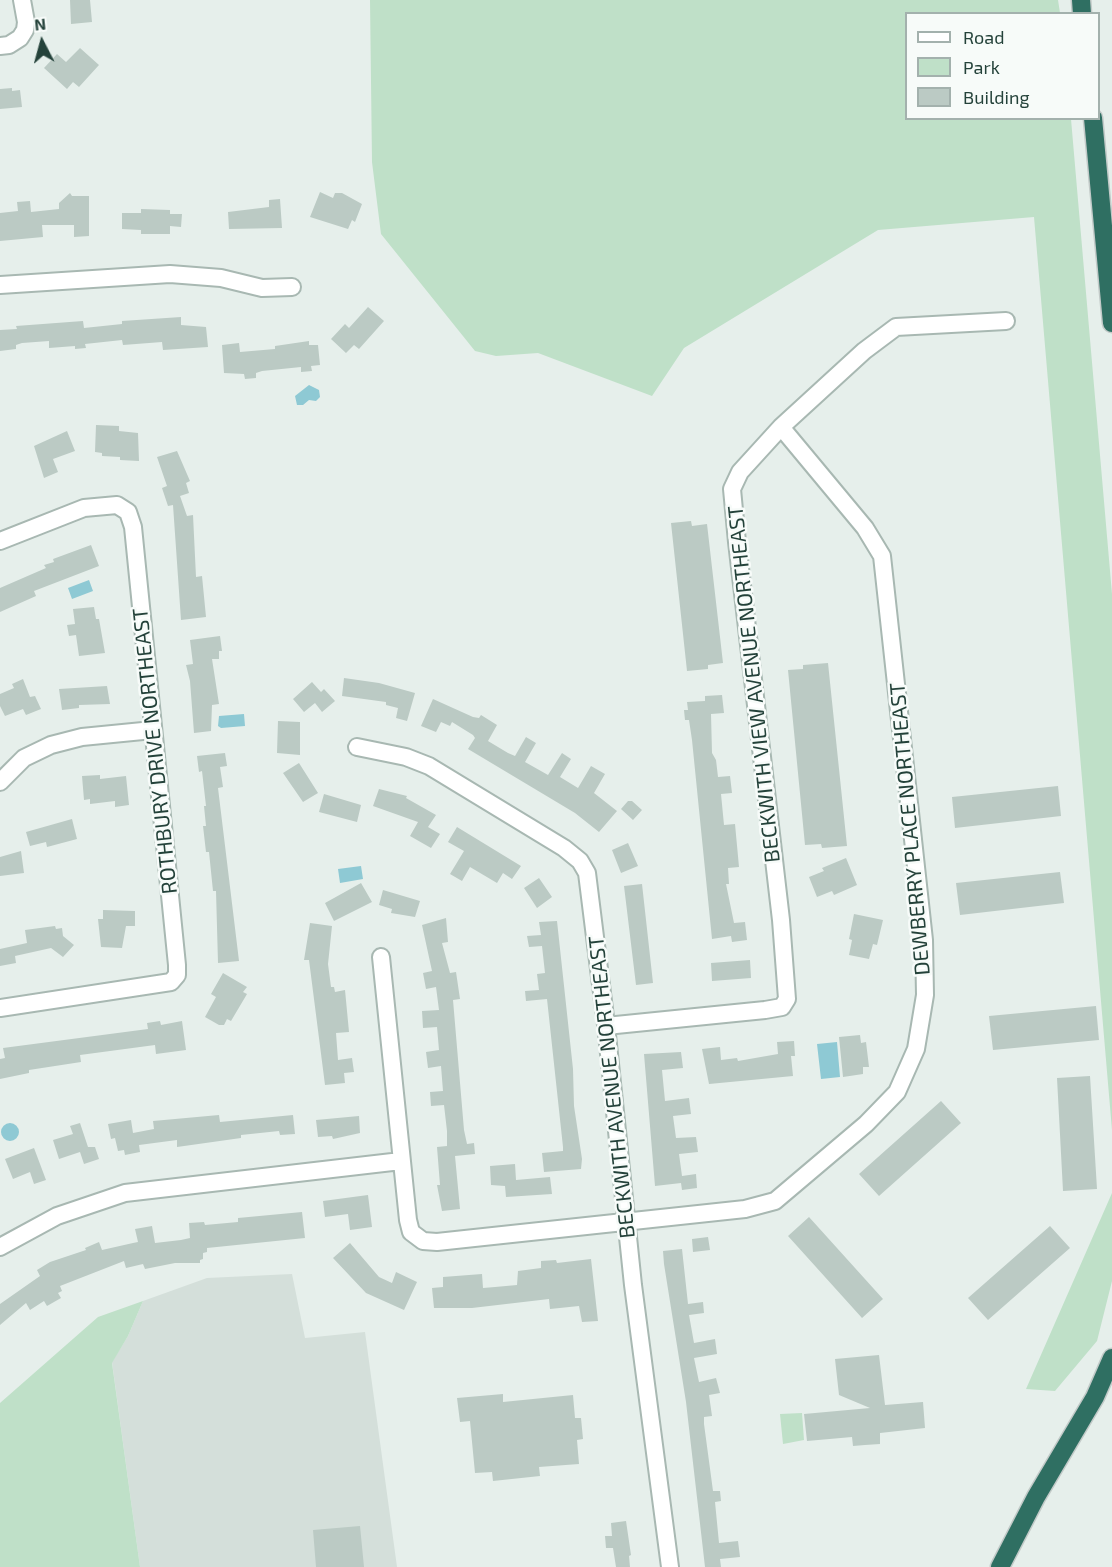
<!DOCTYPE html>
<style>
body{margin:0}
#map{position:relative;width:1112px;height:1567px;overflow:hidden;background:#e6efeb;font-family:"Exo 2",sans-serif}
canvas{display:block}
.legend{position:absolute;left:905px;top:12px;width:195px;height:108px;box-sizing:border-box;background:#f7fbf9;border:2px solid #a3b1ad;margin:0;padding:8px 10px;list-style:none;font-size:18px;color:#24423a}
.legend li{display:flex;align-items:center;gap:12px;height:30px}
.legend b{width:30px;border:2px solid #a3b1ad}
.north{position:absolute;left:12px;top:12px;width:60px;height:60px;-webkit-text-stroke:4px #f7fbf9;paint-order:stroke;rotate:354deg;font-size:16px;font-weight:700;line-height:24px;text-align:center;color:#24423a}
.north::after{content:'';display:block;margin:auto;width:21px;height:27px;background:#24423a;clip-path:polygon(50% 0,100% 100%,50% 72%,0 100%)}
</style>
<div id="map">
<canvas width="1112" height="1567"></canvas>
<ul class="legend">
<li><b style="height:8px;background:#fff"></b>Road</li>
<li><b style="height:16px;background:#bfe0c8"></b>Park</li>
<li><b style="height:16px;background:#bbcac4"></b>Building</li>
</ul>
<div class="north">N</div>
</div>
<script>
const c = document.querySelector('canvas').getContext('2d');
c.lineJoin = 'round';
function fill(path, color) { c.fillStyle = color; c.fill(path, 'evenodd'); }
const poly = rows => new Path2D(rows.map(r => 'M' + r).join(''));
function stroke(path, color, width, dash) { c.strokeStyle = color; c.lineWidth = width; c.lineCap = dash ? 'butt' : 'round'; c.setLineDash(dash || []); c.stroke(path); }
function label(font, color, halo, rows, align = 'center') {
  c.font = font + ' "Exo 2",sans-serif'; c.lineWidth = 5; c.setLineDash([]); c.textBaseline = 'middle'; c.strokeStyle = halo; c.fillStyle = color; for (const [text, x, y, turn = 0] of rows) {
    c.save(); c.translate(x, y); c.rotate((+turn || 0) * Math.PI / 180); c.textAlign = isNaN(turn) ? turn : align; if (halo) c.strokeText(text, 0, 0); c.fillText(text, 0, 0); c.restore();
  }
}
fill(poly([
 [292,1274,305,1338,365,1332,397,1567,140,1567,112,1362,128,1336,143,1301,207,1278]
]), '#d4dfda');
fill(poly([
 [370,0,1058,0,1060,13,906,14,906,118,1071,119,1112,594,1112,1130,1034,217,878,230,684,348,652,396,538,353,496,356,475,351,381,234,372,162],
 [1112,1193,1112,1281,1097,1341,1055,1391,1026,1389],
 [143,1301,128,1336,112,1363,140,1567,0,1567,0,1403,98,1317],
 [802,1413,804,1440,783,1444,780,1414]
]), '#bfe0c8');
fill(poly([
 [309,385,319,390,320,397,316,401,309,400,303,405,297,405,295,396],
 [89,580,93,591,72,599,68,588],
 [244,714,245,726,221,728,218,726,219,716],
 [361,866,363,879,340,883,338,869],
 [837,1042,840,1077,821,1079,817,1044],
 '1 1132a9 9 0 1 1 18 0a9 9 0 1 1-18 0Z'
]), '#8ec9d4');
fill(poly([
 [70,0,90,0,92,22,71,24],
 [80,48,99,65,79,87,73,82,67,89,44,68,57,54,66,62],
 [12,88,12,91,20,90,22,107,0,109,0,89],
 [320,192,333,198,335,193,342,193,362,204,355,222,352,220,348,229,310,217],
 [70,193,72,196,89,196,89,236,74,237,74,225,42,225,43,237,0,241,0,213,18,211,17,202,30,201,31,212,59,209,59,203],
 [280,199,282,228,229,229,228,212,269,207,269,200],
 [141,209,170,210,170,214,182,214,181,227,170,226,170,234,141,234,141,230,122,229,122,213,141,213],
 [368,307,384,321,359,349,354,345,346,353,331,339,345,324,349,328],
 [181,317,181,325,206,327,208,347,163,350,162,342,123,345,122,340,85,344,86,348,75,349,75,346,49,348,49,341,22,343,16,345,16,349,0,351,0,330,17,329,16,326,83,321,84,328,122,324,122,321],
 [309,341,309,345,318,345,320,365,311,366,312,371,301,372,301,367,262,371,256,373,256,378,245,379,244,374,224,373,222,345,239,343,240,352,275,349,275,346],
 [96,425,119,426,119,431,138,433,139,461,120,460,120,457,102,456,102,453,95,452],
 [67,431,75,451,53,459,58,472,44,478,34,446],
 [177,451,190,481,186,483,189,493,180,496,187,516,193,515,196,577,202,576,206,617,181,620,173,505,168,506,162,488,167,486,157,457],
 [691,521,692,526,707,524,723,663,708,665,708,669,687,671,671,523],
 [91,545,99,566,34,591,36,596,0,612,0,588,46,568,44,565,54,562,53,559],
 [94,607,96,619,99,619,105,653,79,656,76,635,69,636,67,625,75,624,73,609],
 [220,636,222,651,219,651,219,659,212,659,219,704,212,705,211,731,194,733,190,681,186,665,193,664,190,640],
 [828,663,847,846,822,848,821,844,805,845,788,670,803,669,803,665],
 [344,678,379,683,415,693,407,721,396,718,398,708,386,705,386,702,342,696],
 [23,679,30,697,35,696,41,709,26,715,23,709,5,716,0,706,0,694,14,688,12,684],
 [312,682,321,692,324,689,335,701,322,712,315,703,304,712,293,699],
 [107,686,110,704,79,705,79,708,62,710,59,689],
 [722,695,724,713,711,714,712,753,716,760,718,777,730,776,732,793,721,794,724,825,735,824,739,867,728,868,729,884,726,884,734,923,745,922,747,940,732,942,731,936,712,939,692,740,689,720,685,720,684,710,688,710,687,702,705,701,705,696],
 [433,699,473,717,479,718,481,715,497,725,488,741,508,753,515,756,526,737,536,743,525,762,548,775,562,753,571,759,560,777,578,788,591,766,605,774,594,793,617,811,599,832,575,813,468,749,475,738,473,735,452,722,450,726,441,722,436,732,421,726],
 [278,721,300,722,300,755,277,753],
 [225,753,227,766,220,767,223,787,218,788,239,961,218,963,216,891,213,891,209,852,206,852,203,826,206,826,204,806,206,806,202,771,199,772,197,756],
 [299,763,318,793,303,802,283,773],
 [100,775,100,779,126,776,129,805,115,807,115,801,90,804,90,799,84,800,82,776],
 [1058,786,1061,816,955,828,952,797],
 [379,789,407,796,406,798,436,815,428,827,440,834,431,848,410,836,418,822,373,806],
 [324,794,361,805,357,822,319,812],
 [628,801,632,801,642,810,633,820,621,809],
 [72,819,77,839,47,847,46,842,30,846,26,832],
 [457,827,521,866,512,879,503,873,497,883,470,867,462,881,450,874,464,851,448,842],
 [628,843,638,866,621,873,612,850],
 [21,851,24,873,0,876,0,857],
 [846,858,857,885,834,895,832,891,817,897,809,877,824,871,822,868],
 [1060,872,1064,903,960,915,956,883],
 [539,878,552,897,537,908,524,888],
 [361,883,372,902,334,921,325,903],
 [642,884,653,983,636,985,624,886],
 [383,890,420,901,415,917,391,913,392,909,379,905],
 [103,910,135,911,135,926,126,926,122,948,101,947,98,919,103,919],
 [854,914,883,920,877,945,873,944,869,959,849,955,852,940,849,939],
 [446,918,448,942,442,943,450,973,456,972,460,999,453,1000,464,1130,467,1144,474,1143,475,1154,455,1156,460,1209,442,1211,437,1185,440,1185,437,1147,447,1146,447,1131,444,1105,431,1106,430,1092,443,1091,441,1066,428,1068,426,1052,439,1050,437,1027,423,1028,422,1011,439,1010,436,987,426,989,423,973,432,971,422,925],
 [557,921,573,1069,574,1106,582,1159,581,1169,544,1172,542,1153,563,1151,563,1147,547,999,526,1001,525,991,539,990,537,974,545,973,542,946,529,947,527,936,541,935,539,922],
 [310,923,332,926,328,964,331,987,334,987,335,992,345,990,349,1032,336,1033,338,1060,352,1058,354,1072,344,1073,345,1083,325,1085,309,960,304,960],
 [55,926,56,929,62,928,63,936,74,945,63,957,51,948,15,956,16,963,0,966,0,949,27,943,25,930],
 [750,960,751,978,712,981,711,963],
 [223,973,247,987,243,992,247,994,231,1021,227,1019,224,1025,219,1025,205,1017,216,997,211,994],
 [1096,1006,1099,1040,993,1050,989,1016],
 [160,1021,161,1025,182,1021,186,1050,156,1054,155,1045,80,1055,81,1062,29,1070,29,1073,0,1079,0,1059,5,1058,3,1048,148,1029,147,1023],
 [860,1035,861,1043,866,1042,869,1067,863,1067,863,1074,843,1077,839,1037],
 [794,1041,795,1056,791,1056,793,1076,709,1084,702,1049,720,1047,721,1060,737,1058,738,1061,778,1054,777,1042],
 [681,1052,683,1068,662,1070,665,1101,689,1098,691,1114,673,1116,676,1138,696,1137,698,1152,679,1154,682,1176,696,1174,697,1188,682,1190,681,1183,655,1186,644,1054],
 [1090,1076,1097,1189,1063,1191,1057,1078],
 [941,1101,961,1123,879,1196,859,1174],
 [219,1115,220,1122,293,1115,295,1134,280,1135,279,1131,241,1135,241,1138,177,1147,177,1140,139,1145,140,1152,125,1155,124,1150,118,1151,115,1138,111,1139,108,1124,131,1120,133,1133,154,1129,153,1121],
 [359,1116,360,1133,333,1139,332,1136,318,1137,316,1120],
 [80,1123,88,1147,95,1147,99,1159,84,1164,80,1152,59,1159,53,1140,73,1134,70,1126],
 [34,1148,46,1180,34,1184,30,1172,13,1179,5,1159],
 [515,1164,516,1180,550,1177,552,1194,506,1197,505,1186,491,1185,490,1166],
 [368,1195,372,1227,350,1230,348,1214,325,1217,323,1201],
 [302,1212,305,1238,207,1248,207,1252,203,1253,203,1259,200,1260,200,1263,175,1263,145,1269,143,1264,126,1268,124,1261,60,1286,62,1291,58,1293,61,1298,47,1306,44,1301,30,1310,26,1303,0,1325,0,1304,40,1276,37,1270,50,1262,86,1250,85,1248,99,1242,102,1250,133,1243,138,1242,135,1229,152,1226,155,1243,181,1240,190,1238,189,1223,204,1222,205,1225,238,1222,238,1218],
 [809,1217,883,1299,862,1318,788,1236],
 [1050,1226,1070,1248,988,1320,968,1298],
 [708,1237,710,1250,693,1252,692,1239],
 [350,1243,379,1277,392,1283,396,1272,417,1282,404,1310,366,1293,333,1258],
 [682,1249,688,1304,703,1302,704,1313,689,1315,694,1343,715,1339,717,1354,694,1358,699,1382,716,1378,720,1393,709,1395,712,1416,704,1417,704,1424,713,1491,720,1491,721,1501,715,1502,719,1543,738,1541,740,1557,720,1559,721,1567,705,1567,686,1402,664,1264,663,1251],
 [591,1259,598,1321,582,1322,579,1306,550,1309,549,1299,472,1308,434,1308,432,1288,443,1287,443,1277,482,1274,483,1288,495,1287,517,1285,518,1271,541,1268,541,1261,556,1260,557,1263],
 [879,1355,885,1405,923,1402,925,1428,880,1433,880,1444,865,1445,853,1446,852,1437,807,1441,804,1414,870,1408,839,1395,835,1359],
 [503,1394,503,1402,573,1395,575,1418,581,1418,583,1439,577,1440,579,1464,539,1467,540,1476,493,1481,492,1472,475,1473,470,1421,460,1422,457,1398],
 [626,1521,631,1555,629,1556,630,1567,616,1567,613,1548,606,1548,605,1536,612,1536,611,1523],
 [360,1526,364,1567,316,1567,313,1530]
]), '#bbcac4');
const minor = poly([
 [0,46,9,45,20,38,25,30,26,22,22,0],
 [0,285,170,274,221,278,262,288,292,287],
 [0,541,84,508,117,505,128,512,133,527,177,965,177,975,171,982,0,1008],
 [357,747,406,757,429,766,564,848,580,861,587,873,606,1025,633,1285,670,1567],
 [0,782,24,758,51,745,82,737,153,730],
 [381,957,408,1220,411,1232,423,1241,437,1242,745,1209,775,1201,866,1124,897,1092,916,1049,925,995,924,940,882,556,865,528,781,427],
 [606,1026,765,1010,782,1007,787,999,781,920,737,542,732,489,740,472,781,427,864,351,896,327,1006,321],
 [0,1247,57,1216,125,1193,401,1161]
]);
const motorway = poly([
 [1081,0,1082,14],
 [1093,118,1112,323],
 [1000,1567,1036,1497,1095,1397,1112,1358]
]);
stroke(minor, '#a8b8b2', 20);
stroke(motorway, '#c2cac8', 21);
stroke(minor, '#fff', 16);
stroke(motorway, '#2f6f62', 18);
label('21px', '#24423a', '#f7fbf9', [
 ["BECKWITH VIEW AVENUE NORTHEAST",754,684,-96],
 ["ROTHBURY DRIVE NORTHEAST",155,751,-96],
 ["DEWBERRY PLACE NORTHEAST",910,829,-95],
 ["BECKWITH AVENUE NORTHEAST",612,1087,-96]
]);
</script>
